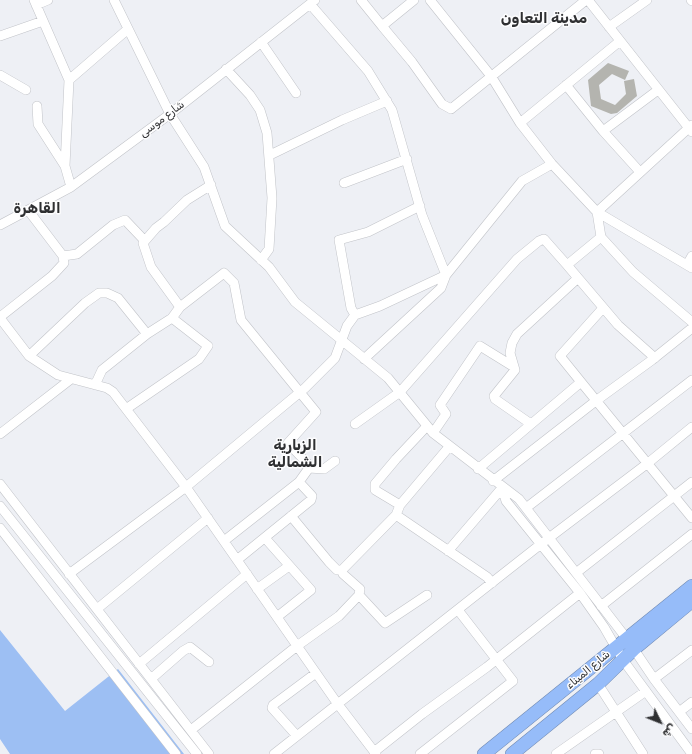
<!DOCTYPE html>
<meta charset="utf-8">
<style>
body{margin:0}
#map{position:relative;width:692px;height:754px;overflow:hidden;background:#eef0f5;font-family:Rubik,"Noto Sans Arabic",sans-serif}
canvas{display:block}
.north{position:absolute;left:640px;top:702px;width:40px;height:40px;-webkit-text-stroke:3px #fdfdfe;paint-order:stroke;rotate:133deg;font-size:11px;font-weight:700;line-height:16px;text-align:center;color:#2f3032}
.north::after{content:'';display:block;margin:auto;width:14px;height:18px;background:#2f3032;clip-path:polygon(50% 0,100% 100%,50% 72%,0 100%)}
</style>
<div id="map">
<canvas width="692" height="754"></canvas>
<div class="north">ش</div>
</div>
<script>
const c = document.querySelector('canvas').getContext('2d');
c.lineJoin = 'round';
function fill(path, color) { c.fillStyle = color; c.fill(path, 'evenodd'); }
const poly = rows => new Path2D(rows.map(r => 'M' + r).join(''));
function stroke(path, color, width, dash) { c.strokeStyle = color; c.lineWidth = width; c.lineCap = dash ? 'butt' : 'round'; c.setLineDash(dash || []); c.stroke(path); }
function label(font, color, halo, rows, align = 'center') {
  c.font = font + ' Rubik,"Noto Sans Arabic",sans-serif'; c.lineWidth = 3; c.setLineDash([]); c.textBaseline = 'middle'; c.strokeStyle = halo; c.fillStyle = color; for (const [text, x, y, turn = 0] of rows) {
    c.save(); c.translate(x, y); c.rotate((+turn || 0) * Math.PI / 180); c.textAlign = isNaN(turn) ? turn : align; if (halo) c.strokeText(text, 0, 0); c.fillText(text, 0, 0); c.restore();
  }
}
fill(poly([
 [0,630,65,711,118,669,184,754,10,754,0,739]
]), '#9dbff3');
fill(poly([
 [608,63,629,71,625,80,612,74,599,85,601,99,615,105,626,94,624,81,634,79,637,96,617,113,611,114,591,106,588,80]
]), '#b4b4af');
const minor = poly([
 [34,0,69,80,65,166,71,187],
 [114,0,170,114,204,167,225,226,269,267,295,302,388,378,433,433,519,499,627,639,654,679,692,729],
 [361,0,382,26,414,0],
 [430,0,491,76,520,123,552,164,597,212,692,268],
 [588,0,692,132],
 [691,0,692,1],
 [310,4,368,71,392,110,422,215,446,275,441,288,364,359],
 [36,5,48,0],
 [382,26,412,62,442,104,451,109,586,0],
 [609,27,647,0],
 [0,36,43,21],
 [261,42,296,93],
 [226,69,250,95,260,110,267,133,272,198,269,249,261,260],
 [0,75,26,90],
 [69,80,128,29],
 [566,85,603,131],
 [37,106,38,124,65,166],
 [520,123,620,41],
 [270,155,342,120,387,101],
 [640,172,603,131,658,90],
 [344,183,407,159],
 [0,225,71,187,170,114,315,0],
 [601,237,597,212,692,125],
 [63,256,77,254,113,225,125,220,145,241],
 [687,265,692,256],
 [180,307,151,267,143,243,156,228,164,222,187,200,211,185],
 [355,315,351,308,339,240,368,232,420,206],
 [0,317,52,276,64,263,63,256,28,210],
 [0,318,29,356,58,375,107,388,113,392,186,487,337,703,376,754],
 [29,356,85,303,99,293,107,293,118,298,147,334],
 [655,358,618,325,567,265,601,237,633,272,692,322],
 [581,382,560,356,603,308],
 [95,385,102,370,147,334,172,318,180,307,224,273,234,283,241,320,316,412,288,443,308,464,309,468,299,482],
 [126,409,199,359,208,346,172,318],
 [355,424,400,392,517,259,539,241,544,239,567,265],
 [531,424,495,399,494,396,515,370,510,353,512,343,517,334,578,278],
 [433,433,446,414,440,405,480,346,514,367],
 [0,434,71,379],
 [309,468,324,469,335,461],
 [478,469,581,382,692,518],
 [493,481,597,400,652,360,692,328],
 [0,484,209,754],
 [502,488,506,501,580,593,604,627,623,660,692,754],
 [400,505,375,490,375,484,396,459,427,426],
 [0,506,197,754],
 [526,508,692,380],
 [396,515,487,577,492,583],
 [291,516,329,562,337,570,342,570],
 [0,528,176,754],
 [265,538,311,590,277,617],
 [224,541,299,482,312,496,311,500,237,560],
 [448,551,502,488],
 [576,573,692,482],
 [69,574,186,487,305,388,335,358,347,326,355,315,380,306,446,275,522,181,552,164],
 [257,589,289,566],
 [359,595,385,623,427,595],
 [601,606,692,534],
 [97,609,208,518],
 [139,664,247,574],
 [151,679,183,651,190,647,209,662],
 [654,679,692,650],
 [598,684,643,754],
 [679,712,692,702],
 [191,730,297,646,339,616,359,595,360,589,343,574,342,570,396,515,400,505,449,447],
 [297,736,272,708,273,705,316,673],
 [374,752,422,714,487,667,580,593],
 [274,754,541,544,648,463,692,427],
 [420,754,513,681,458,610],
 [556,754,646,691],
 [595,754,599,754]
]);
const highway = poly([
 [484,754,692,586],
 [512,754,598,684,634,649,692,601]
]);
stroke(minor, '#c1c3c8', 10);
stroke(highway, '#728bb3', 14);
stroke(minor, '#fff', 9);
stroke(highway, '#96bcf9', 13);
label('11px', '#2f3032', '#fdfdfe', [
 ["شارع موسى",162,119,-37],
 ["شارع الميناء",588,670,-40]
]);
label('bold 15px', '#2f3032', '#fdfdfe', [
 ["مدينة التعاون",544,19],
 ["القاهرة",37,209],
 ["الزبارية",295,446],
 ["الشمالية",295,463]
]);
</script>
